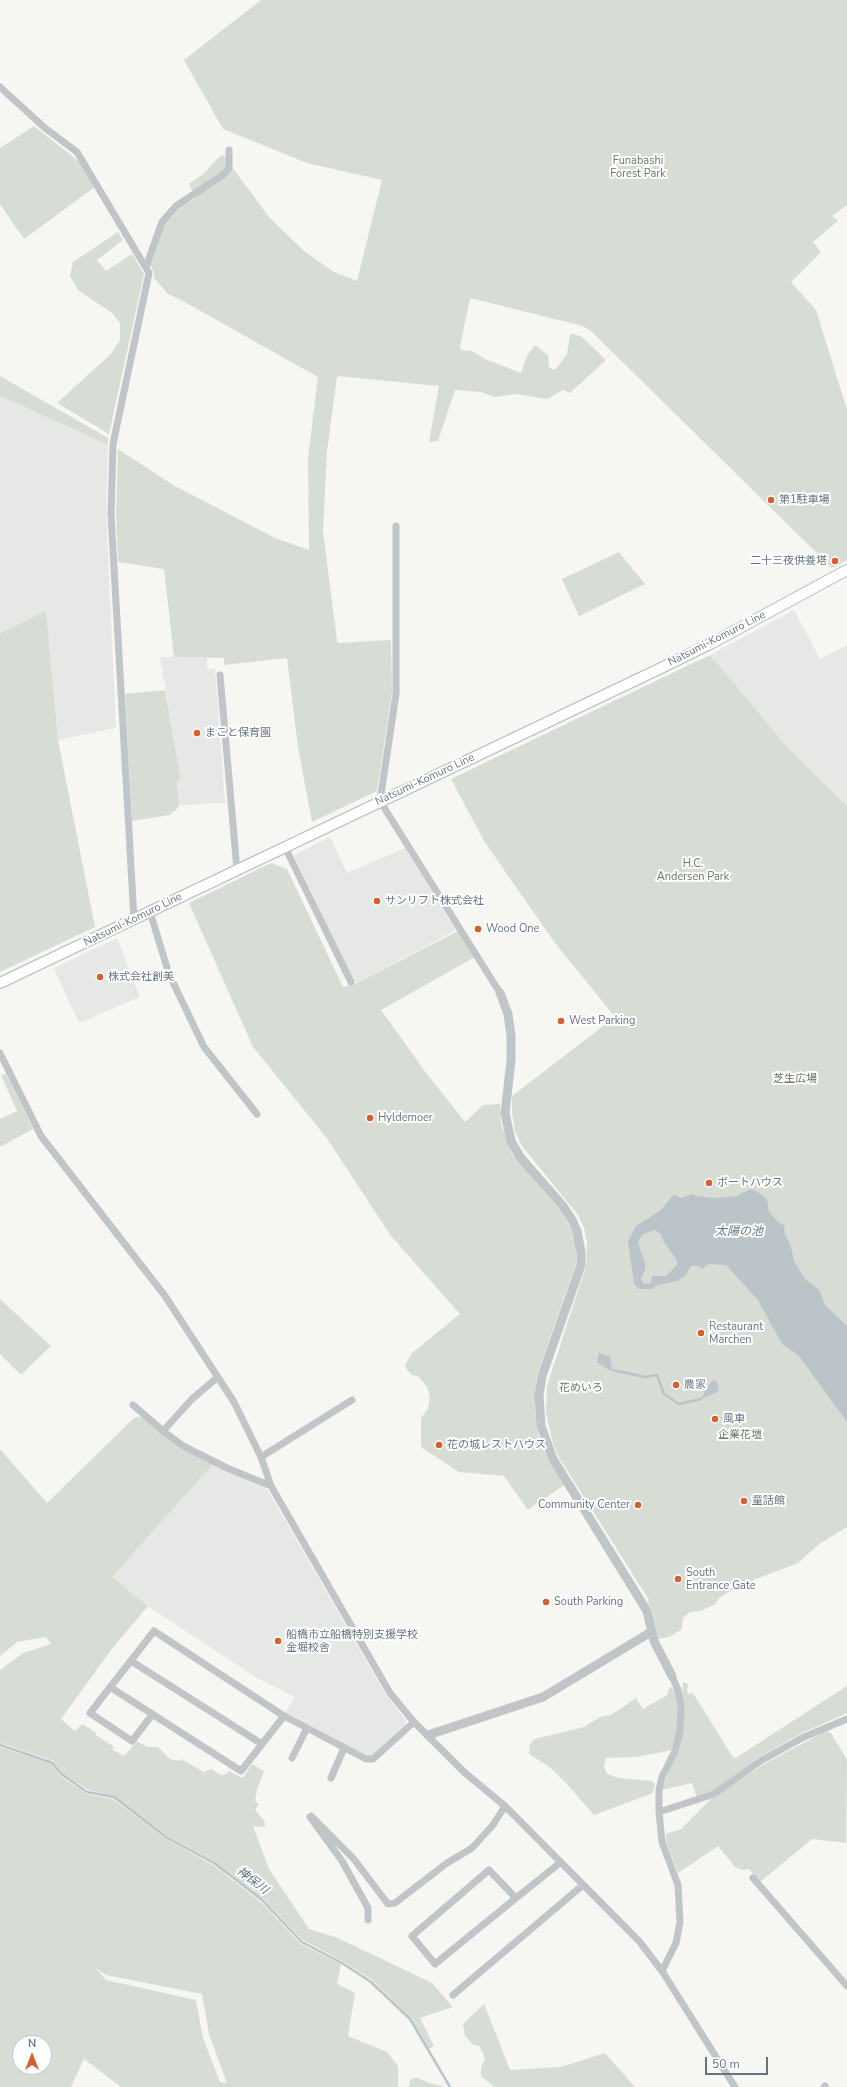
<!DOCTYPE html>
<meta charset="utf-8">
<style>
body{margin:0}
#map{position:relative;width:847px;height:2087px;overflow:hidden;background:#f6f6f3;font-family:"Nunito Sans",sans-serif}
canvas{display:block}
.north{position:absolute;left:12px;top:2035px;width:40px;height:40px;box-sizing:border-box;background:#fff;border:1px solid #c2c8cd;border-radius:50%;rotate:0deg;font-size:11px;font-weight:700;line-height:16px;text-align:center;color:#677582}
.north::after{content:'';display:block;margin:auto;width:14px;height:18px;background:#d85d31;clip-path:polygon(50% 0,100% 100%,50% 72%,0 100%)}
.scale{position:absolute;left:705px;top:2057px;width:63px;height:18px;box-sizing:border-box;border:2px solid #677582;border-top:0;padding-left:5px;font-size:12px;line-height:14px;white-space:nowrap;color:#677582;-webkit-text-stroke:3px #fff;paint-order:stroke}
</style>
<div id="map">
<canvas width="847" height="2087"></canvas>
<div class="north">N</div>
<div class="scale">50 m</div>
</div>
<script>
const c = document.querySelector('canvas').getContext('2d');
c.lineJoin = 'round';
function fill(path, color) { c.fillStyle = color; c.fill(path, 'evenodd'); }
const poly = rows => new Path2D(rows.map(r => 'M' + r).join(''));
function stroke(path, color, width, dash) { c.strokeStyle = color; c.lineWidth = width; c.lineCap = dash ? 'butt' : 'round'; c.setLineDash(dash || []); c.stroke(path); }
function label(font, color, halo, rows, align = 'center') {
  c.font = font + ' "Nunito Sans","Noto Sans JP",sans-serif'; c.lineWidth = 4; c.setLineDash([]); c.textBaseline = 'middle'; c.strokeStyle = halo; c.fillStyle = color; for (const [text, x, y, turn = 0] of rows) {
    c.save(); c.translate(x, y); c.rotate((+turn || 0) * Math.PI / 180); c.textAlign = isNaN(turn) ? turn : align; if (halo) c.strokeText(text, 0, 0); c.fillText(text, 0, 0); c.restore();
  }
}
fill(poly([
 [0,396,108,445,106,511,116,728,58,740,46,612,0,633],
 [794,610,820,659,847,645,847,806,789,749,710,655],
 [160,657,207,657,207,669,215,669,225,803,179,805,177,779,181,778],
 [330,837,347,873,405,848,456,930,357,983,351,976,294,855],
 [117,938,140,997,79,1023,54,968],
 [213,1464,267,1489,386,1695,405,1719,405,1725,372,1756,368,1757,285,1713,295,1697,254,1676,148,1606,111,1577]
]), '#e6e8e6');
fill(poly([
 [261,0,847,0,847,205,832,216,838,221,813,242,821,252,791,282,816,310,847,410,847,560,835,567,831,567,592,332,583,326,470,298,460,347,461,350,472,351,485,359,521,373,527,356,535,345,548,355,549,367,555,370,567,354,570,334,574,334,582,337,606,360,570,393,563,390,547,399,516,394,494,397,481,392,455,390,438,441,429,442,439,386,337,376,327,451,323,531,337,641,338,643,391,640,392,693,377,791,312,822,298,747,287,658,224,665,224,658,174,657,164,569,118,562,116,513,118,449,173,485,275,538,309,550,308,458,318,377,181,300,168,294,154,278,154,272,150,265,165,223,178,209,196,198,189,184,203,174,219,157,223,155,269,217,304,251,334,272,357,281,382,180,307,163,223,129,184,60],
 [34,126,81,163,95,187,24,239,0,204,0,148],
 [118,232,123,240,97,260,106,271,132,254,144,274,109,434,57,403,111,354,120,340,120,323,112,313,78,290,70,276,73,262],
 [0,376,108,438,108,445,0,396],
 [619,552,645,584,579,616,562,579],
 [46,611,58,740,95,927,0,972,0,633],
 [710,655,789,749,847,806,847,1527,819,1544,798,1563,738,1586,719,1598,715,1604,701,1611,690,1612,683,1618,682,1629,669,1637,658,1639,652,1610,647,1601,649,1600,558,1456,552,1440,546,1413,547,1386,586,1266,587,1242,584,1228,578,1215,522,1146,515,1131,512,1112,512,1096,615,1017,555,943,484,841,451,779],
 [165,690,181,779,177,779,179,805,177,809,169,815,132,821,125,694],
 [271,863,287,869,343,987,357,983,460,930,475,957,381,1010,427,1074,465,1122,483,1105,500,1104,501,1124,512,1154,560,1210,573,1232,576,1243,576,1264,537,1375,535,1394,536,1422,540,1443,564,1485,528,1510,504,1476,459,1472,421,1447,421,1418,428,1409,430,1396,427,1387,418,1376,412,1375,407,1370,405,1365,412,1353,460,1314,391,1236,326,1137,253,1047,189,903],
 [6,1074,33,1129,0,1147,0,1119,17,1111,1,1075],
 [0,1299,51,1346,21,1375,0,1354],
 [136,1417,141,1417,181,1449,213,1464,112,1577,148,1606,111,1650,61,1719,75,1731,82,1724,95,1732,96,1735,113,1746,113,1750,124,1756,137,1741,147,1747,158,1747,170,1759,179,1761,181,1759,204,1772,211,1769,221,1775,226,1774,229,1771,243,1778,252,1764,264,1771,257,1790,255,1801,259,1804,255,1810,264,1820,265,1825,264,1827,253,1826,269,1869,309,1929,338,1938,432,1983,453,2007,420,2018,434,2046,429,2049,411,2018,372,1980,342,1961,303,1940,262,1898,213,1861,166,1835,114,1796,89,1790,61,1773,54,1761,0,1743,0,1670,23,1653,51,1644,46,1637,17,1642,0,1656,0,1449,47,1503,130,1422],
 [683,1682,688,1684,687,1691,689,1694,693,1693,734,1759,847,1686,847,1713,802,1733,761,1756,713,1792,697,1798,692,1783,661,1790,677,1752],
 [670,1686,675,1691,678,1707,678,1730,672,1750,636,1757,606,1758,604,1766,607,1774,618,1778,652,1781,655,1784,653,1793,594,1815,567,1784,551,1768,529,1754,530,1744,535,1739,584,1727,600,1717,611,1715,636,1698,643,1709,667,1695],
 [826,1731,831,1733,847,1760,846,1843,812,1839,760,1882,749,1869,743,1870,735,1867,718,1846,678,1873,666,1841,666,1834,681,1829,711,1799,764,1764],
 [0,1747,52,1764,59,1775,87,1794,113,1799,165,1838,213,1865,261,1902,301,1944,341,1964,337,1984,355,1993,348,2036,387,2052,398,2066,398,2087,121,2087,84,2059,71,2087,0,2087],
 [96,1968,106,1975,202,1994,209,2034,227,2083,220,2082,203,2038,196,2000,106,1980],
 [20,2043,44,2043,44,2067,20,2067],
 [484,2004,510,2070,561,2067,605,2053,635,2087,495,2087,481,2076,481,2067,485,2060,483,2053,479,2046,472,2044,465,2035,463,2024],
 [416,2077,429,2083,446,2087,409,2087,410,2080]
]), '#d7ddd4');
fill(poly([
 [750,1189,756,1191,767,1199,769,1212,778,1222,785,1226,784,1232,791,1247,794,1261,805,1279,819,1290,825,1305,847,1326,847,1422,799,1356,782,1344,758,1300,726,1265,709,1264,702,1269,698,1266,691,1266,685,1276,677,1281,658,1285,652,1289,639,1289,634,1284,628,1241,636,1226,661,1210,674,1194,681,1198,692,1194,695,1196,717,1198,737,1196],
 [654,1230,661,1234,663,1241,677,1260,677,1265,666,1276,652,1276,651,1283,644,1284,641,1279,645,1270,645,1263,638,1243,642,1235],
 [599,1353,610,1357,612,1370,609,1370,597,1362],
 [714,1380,718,1383,719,1391,701,1399,710,1383]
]), '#bbc5c9');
stroke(poly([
 [613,1370,645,1377,657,1375,664,1394,679,1404,701,1399],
 [0,1745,53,1763,60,1773,87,1792,114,1797,166,1837,214,1863,261,1899,302,1942,342,1963,371,1982,410,2019,450,2087]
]), '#bbc5c9', 2.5);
const secondary = poly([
 [0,983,657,670,712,643,847,570]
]);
stroke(secondary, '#b4b8bc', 12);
stroke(poly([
 [0,87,45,128,77,152,149,273,113,444,111,514,134,920],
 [146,267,162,222,176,206,223,175,229,168,229,150],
 [396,526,396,694,380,801,500,993],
 [220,675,237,870],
 [285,847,351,982],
 [150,912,169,974,204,1047,257,1114],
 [0,1053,41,1136,165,1296,234,1402,261,1457,271,1486,390,1693,414,1722,464,1772,505,1806,639,1941,662,1971,735,2087],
 [133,1405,163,1431,183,1446,227,1468,271,1486],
 [163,1431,192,1399,218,1377],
 [261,1457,352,1400],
 [131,1661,262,1744],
 [110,1687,241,1771,284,1716],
 [152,1715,132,1741,90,1713,154,1631,284,1716,366,1759,373,1759,414,1722],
 [292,1758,307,1728],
 [331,1778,344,1748],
 [659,1812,714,1794,762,1760,804,1737,847,1719],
 [753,1878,847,1986],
 [516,1898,489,1870,412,1936,435,1964,516,1898,561,1862],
 [368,1920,368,1908,342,1861,310,1817,311,1816,353,1858,388,1904,395,1903,447,1863,472,1848,493,1825,505,1806],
 [662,1971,676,1943,680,1922,678,1885,662,1842,659,1812,659,1790,662,1777,675,1751,680,1731,681,1706,678,1690,672,1676],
 [453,1995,583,1885],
 [824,2087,825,2086]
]), '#c1c5c8', 7);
stroke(poly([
 [500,993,508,1014,511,1036,511,1061,505,1113,511,1141,520,1157,563,1206,572,1220,577,1231,581,1252,581,1265,542,1376,539,1395,541,1426,553,1459,647,1611,654,1641,672,1676],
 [428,1735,543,1697,651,1632]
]), '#c1c5c8', 9);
stroke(secondary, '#fff', 10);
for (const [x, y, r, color] of [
 [771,500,4,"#d85d31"],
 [835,561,4,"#d85d31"],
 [197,733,4,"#d85d31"],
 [377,901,4,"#d85d31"],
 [478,929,4,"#d85d31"],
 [100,977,4,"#d85d31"],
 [561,1021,4,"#d85d31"],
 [370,1118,4,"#d85d31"],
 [709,1183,4,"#d85d31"],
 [701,1333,4,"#d85d31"],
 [676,1385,4,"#d85d31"],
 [715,1419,4,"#d85d31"],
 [439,1445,4,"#d85d31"],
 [744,1501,4,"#d85d31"],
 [638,1505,4,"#d85d31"],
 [678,1579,4,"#d85d31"],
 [546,1602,4,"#d85d31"],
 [278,1641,4,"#d85d31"]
]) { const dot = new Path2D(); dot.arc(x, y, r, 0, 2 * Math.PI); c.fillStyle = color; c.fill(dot); stroke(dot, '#fff', 1.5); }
label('11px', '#697a65', '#fff', [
 ["Funabashi",638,161],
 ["Forest Park",638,174],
 ["H.C.",693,864],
 ["Andersen Park",693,877],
 ["芝生広場",795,1079],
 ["花めいろ",581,1388],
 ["企業花壇",740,1435]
]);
label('11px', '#677582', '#fff', [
 ["第1駐車場",779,500],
 ["二十三夜供養塔",827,561,"right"],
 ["まこと保育園",205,733],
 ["サンリフト株式会社",385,901],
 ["Wood One",486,929],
 ["株式会社創美",108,977],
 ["West Parking",569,1021],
 ["Hyldemoer",378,1118],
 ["ボートハウス",717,1183],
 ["Restaurant",709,1327],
 ["Marchen",709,1340],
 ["農家",684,1385],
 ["風車",723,1419],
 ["花の城レストハウス",447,1445],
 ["童話館",752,1501],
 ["Community Center",630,1505,"right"],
 ["South",686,1573],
 ["Entrance Gate",686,1586],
 ["South Parking",554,1602],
 ["船橋市立船橋特別支援学校",286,1635],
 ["金堀校舎",286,1648]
], 'left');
label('11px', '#677582', '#fff', [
 ["Natsumi-Komuro Line",717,639,-27],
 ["Natsumi-Komuro Line",425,780,-25],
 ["Natsumi-Komuro Line",133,920,-26]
]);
label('italic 12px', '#63767f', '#fff', [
 ["太陽の池",739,1232],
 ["神保川",252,1881,38]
]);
</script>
